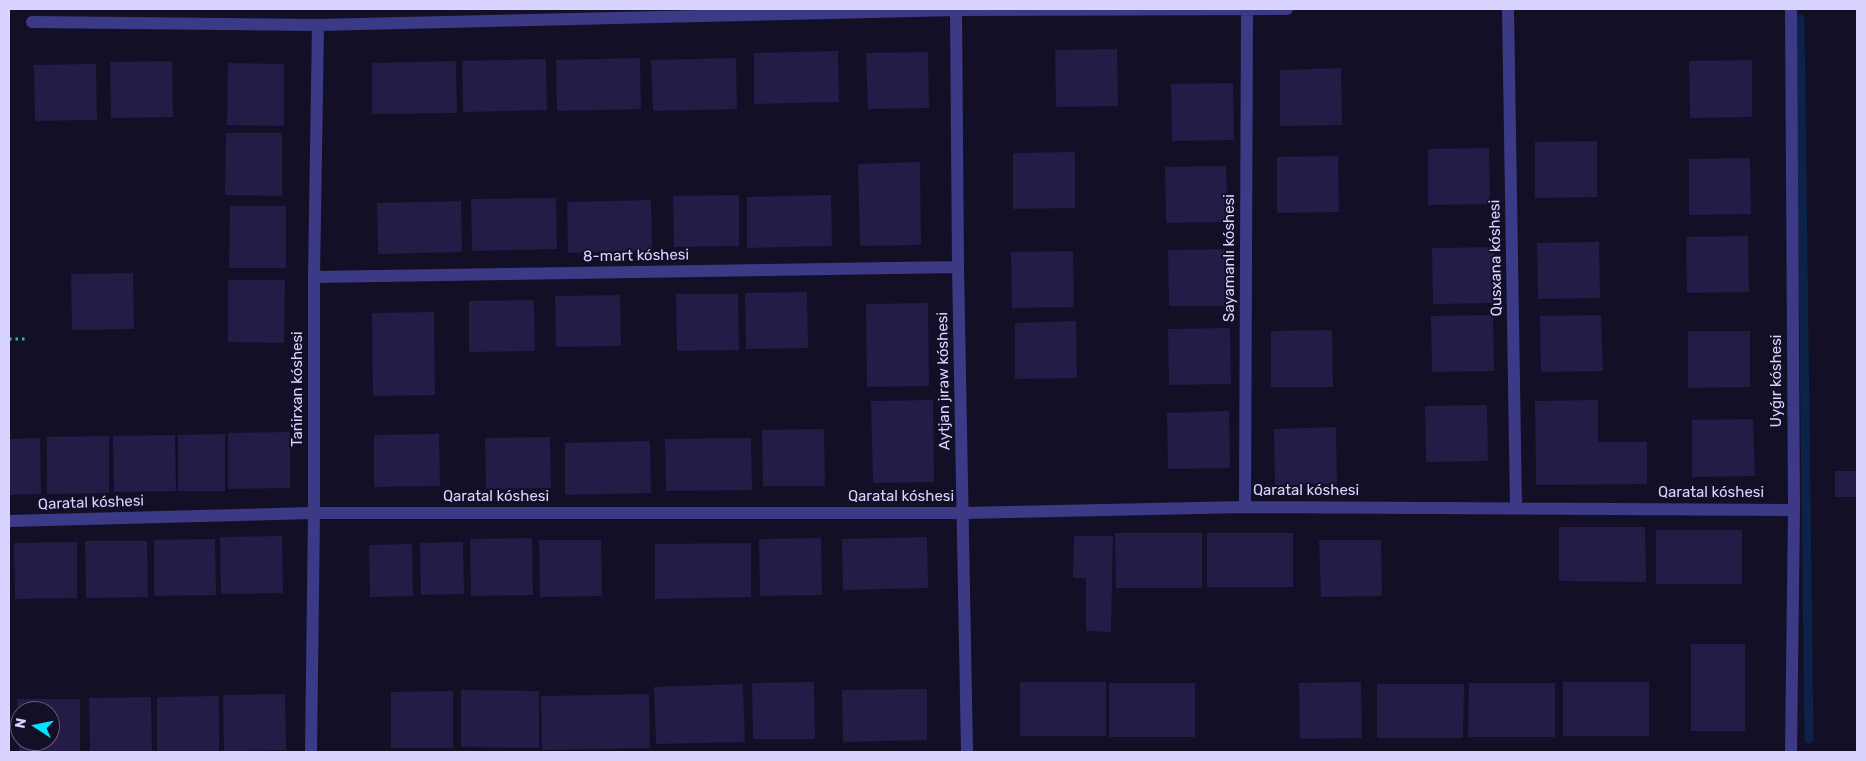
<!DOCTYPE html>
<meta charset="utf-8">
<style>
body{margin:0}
#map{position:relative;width:1866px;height:761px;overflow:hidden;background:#130f26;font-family:Rubik,sans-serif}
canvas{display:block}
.frame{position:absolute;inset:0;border:10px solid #d9d4ff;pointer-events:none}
.north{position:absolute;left:10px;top:701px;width:50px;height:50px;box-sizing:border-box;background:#130f26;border:1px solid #625e7d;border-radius:50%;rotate:281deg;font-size:14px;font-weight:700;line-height:20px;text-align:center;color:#d9d4ff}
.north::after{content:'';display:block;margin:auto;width:18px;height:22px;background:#00e5ff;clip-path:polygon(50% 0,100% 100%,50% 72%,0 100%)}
</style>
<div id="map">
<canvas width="1866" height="761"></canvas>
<div class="frame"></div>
<div class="north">N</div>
</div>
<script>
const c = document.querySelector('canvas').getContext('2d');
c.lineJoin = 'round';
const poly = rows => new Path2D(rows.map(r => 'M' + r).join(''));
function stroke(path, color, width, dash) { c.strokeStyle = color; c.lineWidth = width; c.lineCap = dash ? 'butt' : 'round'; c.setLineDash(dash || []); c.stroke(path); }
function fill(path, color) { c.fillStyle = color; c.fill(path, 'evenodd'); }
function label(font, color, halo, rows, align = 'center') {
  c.font = font + ' Rubik,sans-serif'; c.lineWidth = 4; c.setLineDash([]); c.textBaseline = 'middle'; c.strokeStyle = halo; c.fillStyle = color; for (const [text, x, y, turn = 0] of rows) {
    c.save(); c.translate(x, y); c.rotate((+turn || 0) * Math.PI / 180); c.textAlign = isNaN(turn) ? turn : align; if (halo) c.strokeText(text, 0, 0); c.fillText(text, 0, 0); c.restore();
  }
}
stroke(poly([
 [1800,19,1809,739]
]), '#0c2248', 9);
fill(poly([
 [1117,49,1118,106,1056,107,1055,50],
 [838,51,839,102,754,104,754,53],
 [928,52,929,108,868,109,866,53],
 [640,58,641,109,557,111,556,60],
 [736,58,737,109,653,111,651,60],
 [546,59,547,110,463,112,462,61],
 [1752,60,1752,117,1690,118,1689,61],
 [172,61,173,117,111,118,110,62],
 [456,61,457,113,372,114,372,63],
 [228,63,284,64,284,126,227,125],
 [96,64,97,120,35,121,34,65],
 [1341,68,1342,125,1280,126,1280,70],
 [1233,83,1234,140,1172,141,1171,84],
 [226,133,282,133,282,196,225,195],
 [1597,141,1597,197,1535,198,1535,142],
 [1489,148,1490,204,1428,205,1428,149],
 [1075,152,1075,208,1013,209,1013,153],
 [1338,156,1339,212,1277,213,1277,157],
 [1750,158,1751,214,1689,215,1689,159],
 [920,162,921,245,860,246,858,164],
 [1226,166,1228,222,1166,223,1165,167],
 [739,195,739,246,674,247,673,196],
 [831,195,832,246,747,248,747,197],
 [556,198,557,249,472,251,471,199],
 [651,200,652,251,568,253,567,202],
 [461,201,462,252,378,254,377,203],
 [230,206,286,206,286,268,229,268],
 [1748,236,1749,292,1687,293,1686,237],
 [1599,242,1600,298,1538,299,1537,243],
 [1494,247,1495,303,1433,304,1432,248],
 [1230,249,1231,306,1169,306,1168,250],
 [1073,251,1074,307,1012,308,1011,252],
 [133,273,134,329,72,330,71,274],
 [228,280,285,280,284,343,228,342],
 [807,292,808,348,746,349,745,293],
 [676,294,738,294,739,350,677,351],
 [620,295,621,346,556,347,555,296],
 [534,300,535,351,469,352,469,301],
 [928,303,929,386,867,387,866,304],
 [434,312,435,395,373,396,372,313],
 [1493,315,1494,371,1432,372,1431,316],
 [1601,315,1603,371,1541,372,1540,316],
 [1076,321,1077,378,1015,379,1015,323],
 [1230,328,1231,384,1169,385,1168,329],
 [1332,330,1333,387,1271,387,1271,331],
 [1688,331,1750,331,1750,387,1688,388],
 [933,400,934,482,873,483,871,401],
 [1598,400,1598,442,1647,442,1647,484,1536,485,1535,401],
 [1487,405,1488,461,1426,462,1425,406],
 [1229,411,1230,468,1168,469,1167,413],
 [1753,419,1755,476,1692,477,1692,420],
 [1336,427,1337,484,1275,485,1274,429],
 [824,429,825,486,763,486,762,430],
 [290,432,290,488,228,489,228,433],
 [225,434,225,491,178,491,178,435],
 [439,434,440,486,374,487,374,435],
 [175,435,176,491,114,492,113,436],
 [109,436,109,493,47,494,47,437],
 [550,437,551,488,486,489,485,438],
 [40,438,41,494,9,495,9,439],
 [751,438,752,490,666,491,665,439],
 [650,441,651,493,565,495,565,443],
 [1835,471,1857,471,1857,497,1835,497],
 [1559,527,1645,527,1646,582,1559,581],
 [1656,530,1742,530,1742,584,1656,584],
 [1115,533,1202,533,1202,588,1116,588],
 [1207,533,1293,533,1293,587,1207,587],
 [282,536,283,593,221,594,220,537],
 [1074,536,1113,536,1111,632,1086,631,1086,578,1073,578],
 [927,537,928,588,843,590,842,539],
 [532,538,533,595,471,596,470,539],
 [821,538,822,595,760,596,759,539],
 [215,539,216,595,154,596,154,540],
 [539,540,601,540,602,596,540,597],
 [1319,540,1381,540,1382,596,1321,597],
 [85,541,147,541,148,597,86,598],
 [77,542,77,598,15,599,14,543],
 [463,542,464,594,421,595,420,543],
 [751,543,751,597,655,599,655,544],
 [412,544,413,596,370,597,369,545],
 [1691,644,1745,644,1745,731,1691,731],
 [814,682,815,739,753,739,752,683],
 [1020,682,1106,682,1106,736,1020,736],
 [1361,682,1362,738,1300,739,1299,683],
 [1563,682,1649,682,1649,736,1563,736],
 [1109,683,1195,683,1195,737,1109,737],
 [1469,683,1555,683,1555,737,1468,737],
 [743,684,745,742,656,744,654,687],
 [1377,684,1464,684,1463,738,1377,738],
 [927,689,927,740,843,742,842,690],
 [461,690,539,691,539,748,461,747],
 [453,691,453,748,391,748,391,692],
 [285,694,286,750,224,751,223,695],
 [649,694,650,748,542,750,541,696],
 [219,696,219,752,157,752,157,697],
 [151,697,152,752,90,752,89,698],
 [17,699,80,699,80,752,19,752],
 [20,711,50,711,50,741,20,741]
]), '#241b47');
stroke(poly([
 [9,339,25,339]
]), '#2fb8b0', 3, [2.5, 4]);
stroke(poly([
 [956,9,958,267,967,752],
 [1508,9,1516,508],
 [32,22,318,25,956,10,1287,9],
 [314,277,958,267],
 [1245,507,1247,9],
 [9,521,314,513,963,513,1245,507,1794,510],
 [311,752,314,513,314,277,318,25],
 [1791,752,1794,510,1791,9]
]), '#3d3a85', 12);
label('15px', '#d9d4ff', '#130f26', [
 ["8-mart kóshesi",636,256,-1],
 ["Sayamanlı kóshesi",1230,258,-90],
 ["Qusxana kóshesi",1496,258,-91],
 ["Aytjan jıraw kóshesi",944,381,-91],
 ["Uyǵır kóshesi",1777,381,-90],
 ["Tańirxan kóshesi",298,389,-90],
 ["Qaratal kóshesi",1306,491],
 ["Qaratal kóshesi",1711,493],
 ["Qaratal kóshesi",496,497],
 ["Qaratal kóshesi",901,497],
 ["Qaratal kóshesi",91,503,-2]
]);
</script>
